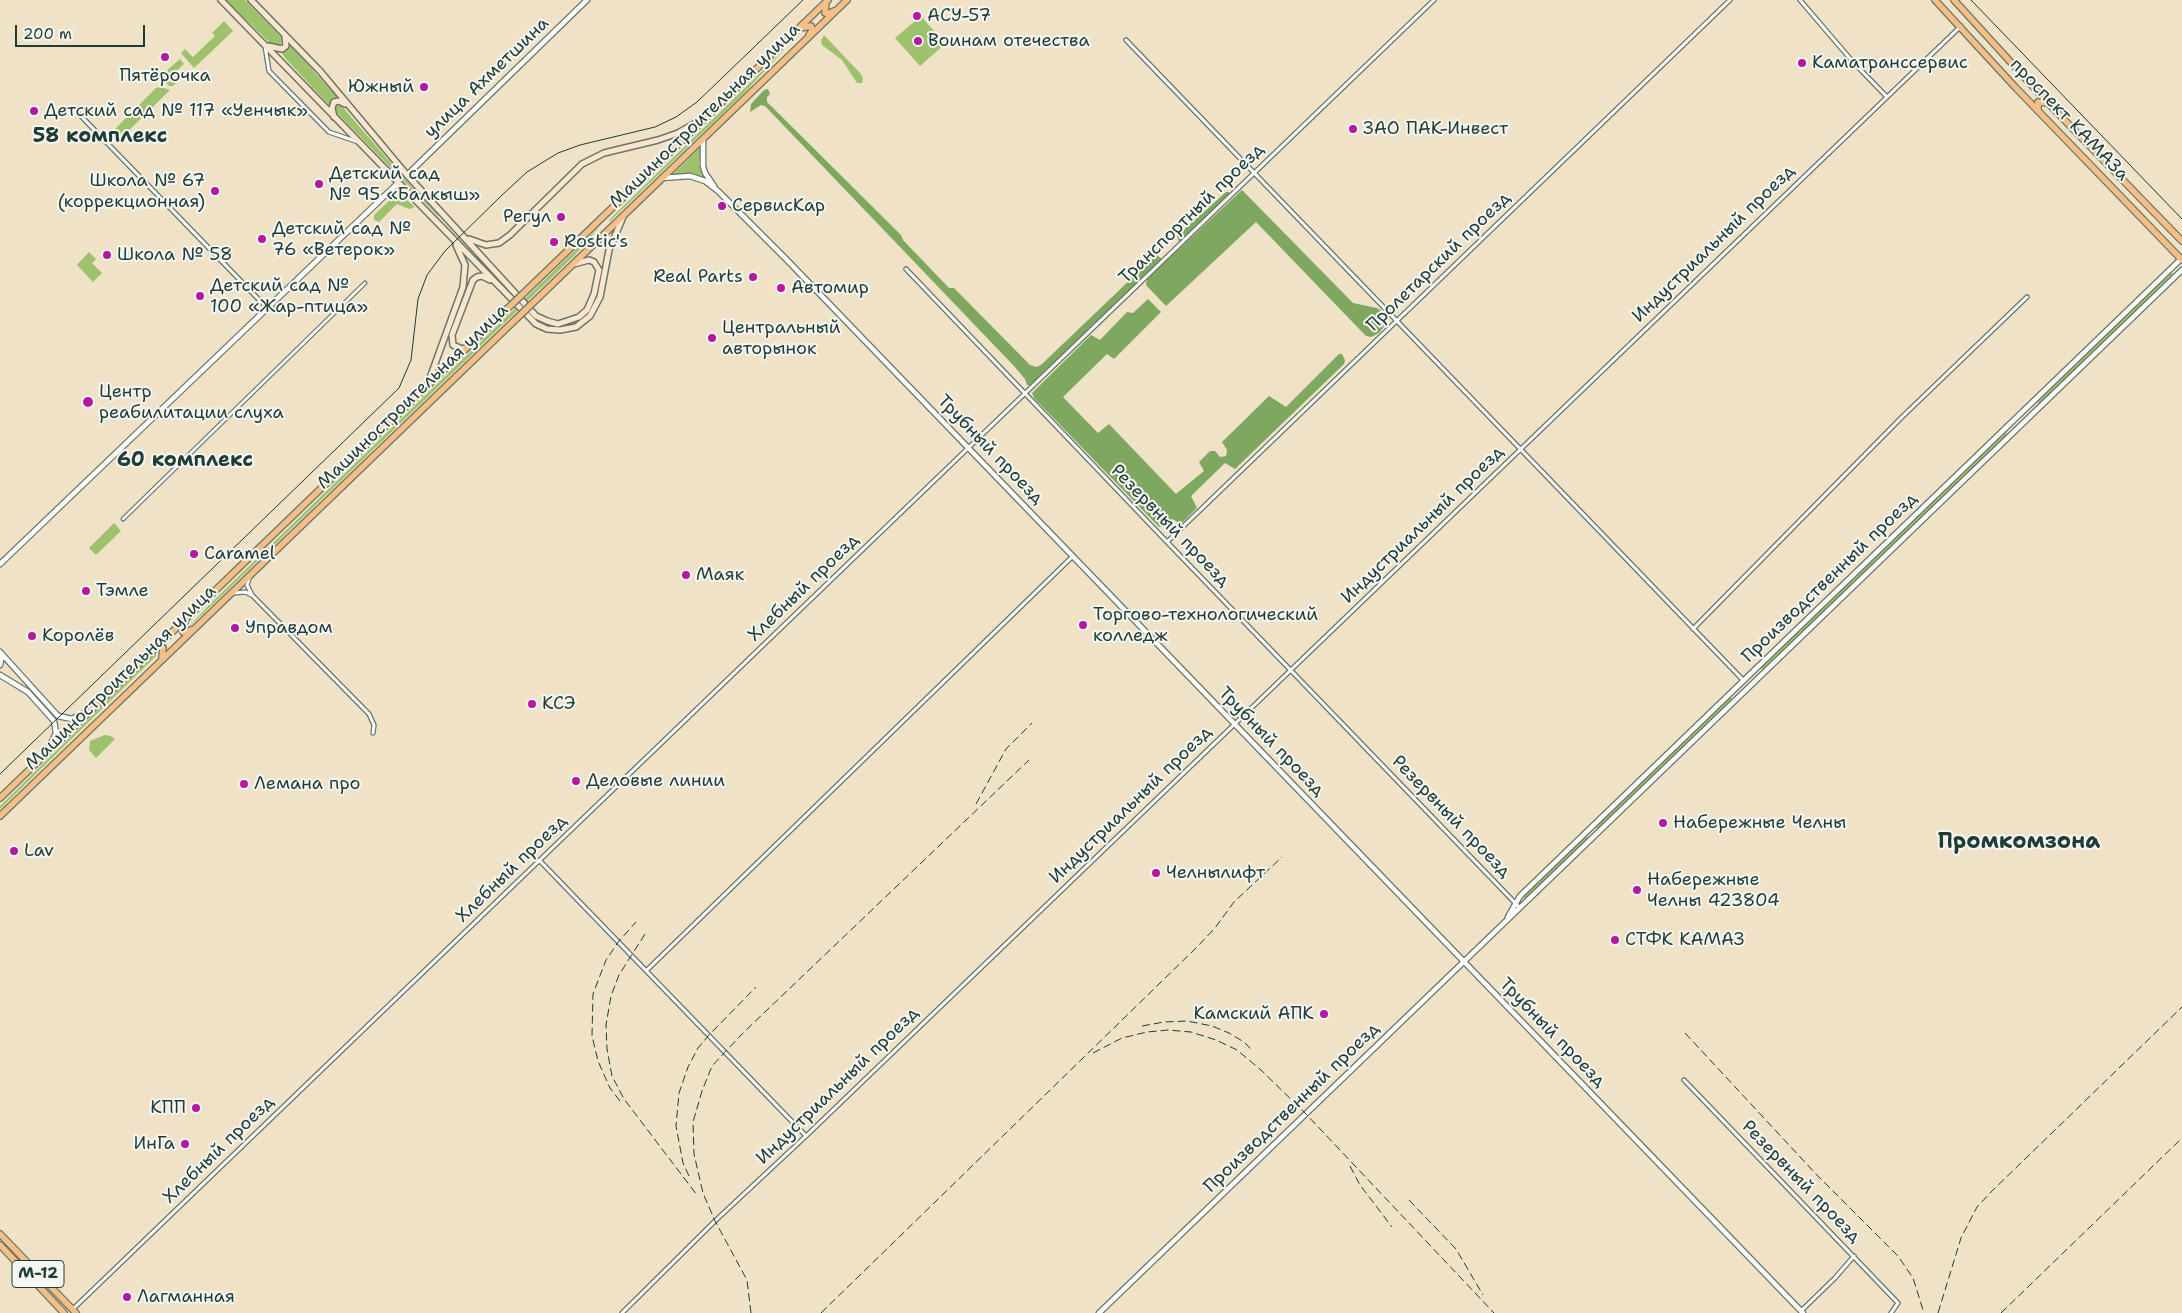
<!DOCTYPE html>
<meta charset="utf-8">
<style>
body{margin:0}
#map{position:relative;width:2182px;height:1313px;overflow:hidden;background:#efe2c7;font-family:"Shantell Sans",sans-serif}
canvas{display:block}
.scale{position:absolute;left:15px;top:25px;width:130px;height:22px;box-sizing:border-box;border:2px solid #1f3d34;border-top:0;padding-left:6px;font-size:15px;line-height:18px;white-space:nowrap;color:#1f3d34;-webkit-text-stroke:4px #f6f6f2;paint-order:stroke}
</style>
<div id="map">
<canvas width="2182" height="1313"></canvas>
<div class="scale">200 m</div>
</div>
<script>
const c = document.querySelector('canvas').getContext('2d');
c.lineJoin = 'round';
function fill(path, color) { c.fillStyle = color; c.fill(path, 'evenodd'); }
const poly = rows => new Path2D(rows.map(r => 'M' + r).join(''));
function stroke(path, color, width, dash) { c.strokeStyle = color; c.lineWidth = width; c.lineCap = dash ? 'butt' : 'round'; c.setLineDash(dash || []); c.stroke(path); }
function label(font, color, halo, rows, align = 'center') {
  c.font = font + ' "Shantell Sans",sans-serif'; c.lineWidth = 4; c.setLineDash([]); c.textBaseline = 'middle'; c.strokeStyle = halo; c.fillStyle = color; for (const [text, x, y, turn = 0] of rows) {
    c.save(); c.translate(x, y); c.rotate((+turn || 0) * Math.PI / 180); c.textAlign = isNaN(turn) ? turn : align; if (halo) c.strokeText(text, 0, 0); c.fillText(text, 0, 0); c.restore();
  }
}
fill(poly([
 [226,0,245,0,282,38,281,44,277,46,272,45],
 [921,16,945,44,920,66,895,38],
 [224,21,233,31,194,68,181,53,185,49,193,57,215,36,212,33],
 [824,35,860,73,863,78,862,83,857,83,842,60,822,45,821,41],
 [289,43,337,97,331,100,329,105,285,58,281,51,287,48],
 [787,47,743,94,610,221,609,220],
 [180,59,184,64,173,74,177,82,173,86,169,86,158,74,162,71,164,73],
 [161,87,170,90,116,143,109,135,156,88],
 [340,104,409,184,439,215,438,216,337,113,335,107],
 [701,147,699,164,702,175,706,181,688,174,672,175],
 [400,194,415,207,409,209,397,204,379,222,374,220,374,215,391,199],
 [600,226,575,255,186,630,209,605],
 [89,252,96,259,92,263,102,273,93,282,77,265],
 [2171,272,2173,274,2039,404,2037,402],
 [2006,432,2008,435,1762,670,1760,668],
 [114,523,121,531,96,555,89,548],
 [156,653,156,656,0,809,0,806],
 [1730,697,1732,699,1598,829,1595,827],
 [105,735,111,736,115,739,96,758,89,750,90,741],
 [1586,835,1588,838,1525,899,1523,897]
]), '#9ec16b');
fill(poly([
 [768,89,770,94,767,97,767,102,901,235,903,240,949,288,954,288,1030,365,1037,367,1042,364,1156,255,1161,258,1162,261,1032,386,1027,385,1025,379,1014,366,765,106,761,105,750,112,751,104,764,90],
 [1242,190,1353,303,1377,308,1383,312,1385,325,1379,333,1371,337,1366,336,1256,222,1166,306,1146,285,1147,279],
 [1226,192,1229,192,1230,196,1182,242,1179,242,1177,236],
 [1148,299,1161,312,1114,359,1107,354,1063,397,1098,433,1109,424,1176,494,1204,471,1199,462,1210,451,1215,451,1220,457,1226,456,1227,450,1222,442,1269,396,1286,407,1339,354,1342,354,1345,360,1344,364,1235,469,1225,463,1191,496,1197,508,1181,524,1172,519,1163,527,1159,527,1034,398,1032,393,1091,335,1100,340,1127,312,1133,313]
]), '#7ea75f');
const pedestrian = poly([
 [123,519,365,283]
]);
const minor = poly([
 [1800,0,1853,62,1886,96],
 [1126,40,1743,680],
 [265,46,269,71,329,132,358,142],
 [79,114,267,308],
 [906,269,1167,542,1520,908],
 [1167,542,1730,0],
 [249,579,247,585,252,595,369,714,374,725,373,733],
 [234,593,245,592,252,595],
 [1693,629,1902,417,2027,297],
 [540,861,806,1136],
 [647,970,1073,556],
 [1684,1080,1898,1303,1891,1313],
 [73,1309,1434,0],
 [1801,1311,1835,1278,1854,1256],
 [622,1313,715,1221,806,1136,1961,26]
]);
const tertiary = poly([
 [703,139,703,166,705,173,714,186],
 [407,175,587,0],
 [662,178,690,176,705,181,718,191,786,259,1803,1313],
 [0,564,398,183],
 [0,652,58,716,72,719,88,711],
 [0,665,2,656],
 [0,675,28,692,54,721,56,733,48,750],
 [1508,917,1520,896,2182,258],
 [1099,1313,2182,270]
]);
const secondary = poly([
 [221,0,536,324,547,329,560,330,576,327,590,316,600,297,609,250,623,217],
 [251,0,320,71,407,175,536,316,547,321,558,324,579,317,587,310,594,294,599,270,594,262,589,260,574,264],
 [268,46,282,49,286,46,285,37],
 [334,117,332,108,334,102,339,101,345,104],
 [469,239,486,245,499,243,510,235,582,164,604,153,658,140,678,133,701,120],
 [468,347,462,349,453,345,452,335,473,280,477,277,482,276,490,280],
 [427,386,463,287,465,265,456,245]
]);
const primary = poly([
 [1935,0,2016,88,2182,260],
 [1954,0,2048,103,2182,241],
 [826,3,825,13,828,14,834,11],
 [801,28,811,26,812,31,809,35],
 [2038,111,2038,102,2048,103],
 [529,288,828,0],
 [539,297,847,0],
 [185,622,182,628,183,632,187,633,191,630],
 [154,649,159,647,163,648,162,658],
 [0,798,506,310],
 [0,816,515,320],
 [0,1234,76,1313],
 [0,1245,64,1313]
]);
stroke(pedestrian, '#687767', 5);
stroke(minor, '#687767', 5.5);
stroke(tertiary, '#687767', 7);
stroke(secondary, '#687767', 8);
stroke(primary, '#687767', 8);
stroke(pedestrian, '#fff', 2.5);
stroke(minor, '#fff', 3);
stroke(tertiary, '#fff', 4.5);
stroke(secondary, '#fbe5cf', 5);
stroke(primary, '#f6be87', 5.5);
stroke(poly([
 [1971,0,2182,219],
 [0,774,399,388,411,360,418,299,427,275,445,251,501,196,527,172,558,153,580,145,655,127,676,117,697,102,803,0]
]), '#1f3d34', 1);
stroke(poly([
 [976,804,1006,749,1032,723],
 [645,934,619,975,611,996,606,1025,607,1049,612,1076,624,1099,697,1195],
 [1142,1026,1164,1022,1187,1021,1212,1026,1229,1033,1244,1042,1253,1051],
 [1685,1033,1815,1173,1898,1256,1913,1278,1924,1313],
 [1093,1053,1122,1038,1147,1032,1168,1030,1191,1032,1216,1040,1237,1050,1261,1070,1305,1113,1494,1313],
 [620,1101,610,1088,598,1061,592,1036,593,994,606,960,619,941,636,922],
 [1350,1166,1360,1185,1392,1227],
 [689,1176,683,1163,676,1126,679,1093,688,1067,698,1048,709,1035,756,987],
 [1409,1200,1456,1249,1483,1295],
 [751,1313,747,1280,715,1221,703,1193,694,1154,693,1122,702,1091,712,1066,743,1033,1029,760],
 [821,1313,1196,948,1215,928,1234,902,1282,857],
 [1938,1313,1961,1238,1977,1207,1992,1191,2182,1007],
 [2001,1313,2182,1138]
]), '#1f3d34', 1, [8, 4]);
const primaryBridge = poly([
 [506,310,529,288],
 [515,320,539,297]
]);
stroke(primaryBridge, '#687767', 8, []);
stroke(primaryBridge, '#f6be87', 5.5);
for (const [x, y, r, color] of [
 [917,16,5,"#b5179e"],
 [918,41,5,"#b5179e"],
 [165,57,5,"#b5179e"],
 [1802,63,5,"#b5179e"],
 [424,87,5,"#b5179e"],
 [34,111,5,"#b5179e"],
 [1353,129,5,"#b5179e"],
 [319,184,5,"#b5179e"],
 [215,191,5,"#b5179e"],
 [722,206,5,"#b5179e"],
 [561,217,5,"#b5179e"],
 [262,239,5,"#b5179e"],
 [554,242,5,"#b5179e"],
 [107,255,5,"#b5179e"],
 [753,277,5,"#b5179e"],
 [781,288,5,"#b5179e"],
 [200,296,5,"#b5179e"],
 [712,338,5,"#b5179e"],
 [88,402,6,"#b5179e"],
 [194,554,5,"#b5179e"],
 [686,575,5,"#b5179e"],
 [86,591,5,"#b5179e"],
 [1083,625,5,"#b5179e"],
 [235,628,5,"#b5179e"],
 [32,636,5,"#b5179e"],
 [532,704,5,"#b5179e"],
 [576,781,5,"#b5179e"],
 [244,784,5,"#b5179e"],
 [1663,823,5,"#b5179e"],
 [14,851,5,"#b5179e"],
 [1156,873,5,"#b5179e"],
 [1637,890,5,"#b5179e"],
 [1615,940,5,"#b5179e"],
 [1324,1014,5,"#b5179e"],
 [196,1108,5,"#b5179e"],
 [185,1144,5,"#b5179e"],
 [127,1297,5,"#b5179e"]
]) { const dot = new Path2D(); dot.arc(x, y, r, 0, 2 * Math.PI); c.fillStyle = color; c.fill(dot); stroke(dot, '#f6f6f2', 2); }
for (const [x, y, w] of [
 [38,1274,52]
]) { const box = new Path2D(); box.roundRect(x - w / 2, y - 13.5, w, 27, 4); c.fillStyle = '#f6f6f2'; c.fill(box); stroke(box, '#1f3d34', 1); }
label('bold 16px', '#1f3d34', null, [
 ["М-12",38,1274]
]);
label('18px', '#1f3d34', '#f6f6f2', [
 ["АСУ-57",927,16],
 ["Воинам отечества",928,41],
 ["Каматранссервис",1812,63],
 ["Пятёрочка",165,76,"center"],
 ["Южный",414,87,"right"],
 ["Детский сад № 117 «Уенчык»",44,111],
 ["ЗАО ПАК-Инвест",1363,129],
 ["Детский сад",329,174],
 ["№ 95 «Балкыш»",329,195],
 ["Школа № 67",205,181,"right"],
 ["(коррекционная)",205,202,"right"],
 ["СервисКар",732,206],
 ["Регул",551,217,"right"],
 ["Детский сад №",272,229],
 ["76 «Ветерок»",272,250],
 ["Rostic's",564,242],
 ["Школа № 58",117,255],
 ["Real Parts",743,277,"right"],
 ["Детский сад №",210,286],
 ["100 «Жар-птица»",210,307],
 ["Автомир",791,288],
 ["Центральный",722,328],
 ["авторынок",722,349],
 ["Центр",99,392],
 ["реабилитации слуха",99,413],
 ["Caramel",204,554],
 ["Маяк",696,575],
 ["Тэмле",96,591],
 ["Торгово-технологический",1093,615],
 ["колледж",1093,636],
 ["Управдом",245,628],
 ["Королёв",42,636],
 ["КСЭ",542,704],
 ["Деловые линии",586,781],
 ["Лемана про",254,784],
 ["Набережные Челны",1673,823],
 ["Lav",24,851],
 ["Челнылифт",1166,873],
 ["Набережные",1647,880],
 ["Челны 423804",1647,901],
 ["СТФК КАМАЗ",1625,940],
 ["Камский АПК",1314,1014,"right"],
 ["КПП",186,1108,"right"],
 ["ИнГа",175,1144,"right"],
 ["Лагманная",137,1297]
], 'left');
label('18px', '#1f3d34', '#f6f6f2', [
 ["улица Ахметшина",487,78,-44],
 ["Машиностроительная улица",705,116,-44],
 ["проспект КАМАЗа",2069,120,46],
 ["Транспортный проезд",1192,214,-44],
 ["Индустриальный проезд",1714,244,-44],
 ["Пролетарский проезд",1439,262,-44],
 ["Машиностроительная улица",413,397,-44],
 ["Трубный проезд",990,450,46],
 ["Индустриальный проезд",1423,525,-44],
 ["Резервный проезд",1170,526,46],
 ["Производственный проезд",1830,578,-44],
 ["Хлебный проезд",804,588,-44],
 ["Машиностроительная улица",121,678,-44],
 ["Трубный проезд",1271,742,46],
 ["Индустриальный проезд",1131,805,-44],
 ["Резервный проезд",1451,817,46],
 ["Хлебный проезд",512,869,-44],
 ["Трубный проезд",1552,1033,46],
 ["Индустриальный проезд",838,1086,-44],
 ["Производственный проезд",1292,1108,-44],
 ["Хлебный проезд",219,1150,-44],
 ["Резервный проезд",1801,1182,46]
]);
label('bold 20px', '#1f3d34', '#f6f6f2', [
 ["58 комплекс",100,137],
 ["60 комплекс",185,461]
]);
label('bold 22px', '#1f3d34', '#f6f6f2', [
 ["Промкомзона",2019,842]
]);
</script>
